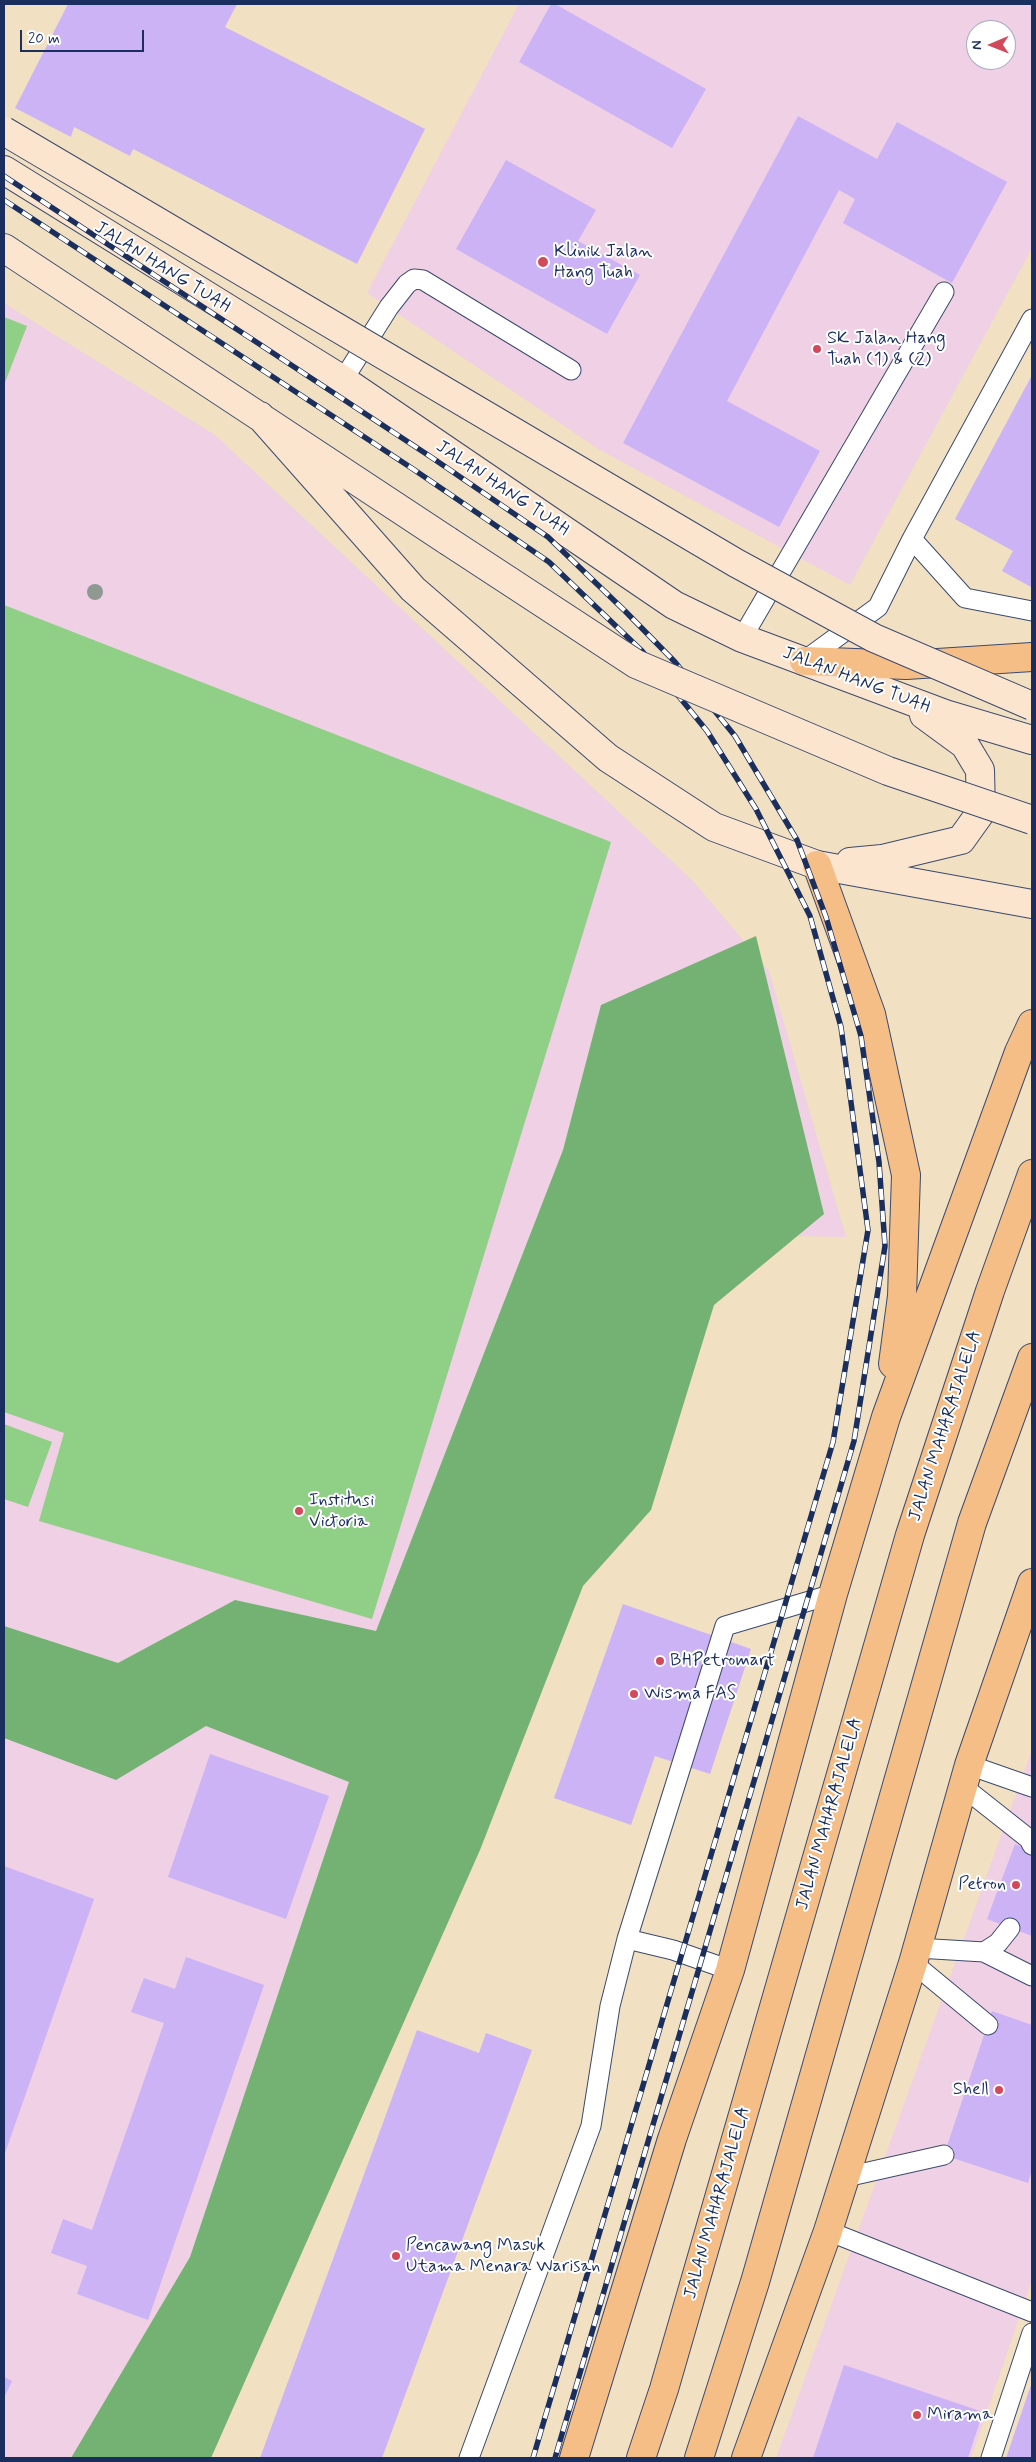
<!DOCTYPE html>
<style>
body{margin:0}
#map{position:relative;width:1036px;height:2462px;overflow:hidden;background:#f1e0c1;font-family:Mynerve,sans-serif}
canvas{display:block}
.frame{position:absolute;inset:0;border:5px solid #1b2f5e;pointer-events:none}
.north{position:absolute;left:966px;top:20px;width:50px;height:50px;box-sizing:border-box;background:#fff;border:1px solid #a4acbf;border-radius:50%;rotate:269deg;font-size:14px;font-weight:700;line-height:20px;text-align:center;color:#1b2f5e}
.north::after{content:'';display:block;margin:auto;width:18px;height:22px;background:#d1495b;clip-path:polygon(50% 0,100% 100%,50% 72%,0 100%)}
.scale{position:absolute;left:20px;top:30px;width:124px;height:22px;box-sizing:border-box;border:2px solid #1b2f5e;border-top:0;padding-left:6px;font-size:15px;line-height:18px;white-space:nowrap;color:#1b2f5e;-webkit-text-stroke:4px #fff;paint-order:stroke}
</style>
<div id="map">
<canvas width="1036" height="2462"></canvas>
<div class="frame"></div>
<div class="north">N</div>
<div class="scale">20 m</div>
</div>
<script>
const c = document.querySelector('canvas').getContext('2d');
c.lineJoin = 'round';
function fill(path, color) { c.fillStyle = color; c.fill(path, 'evenodd'); }
const poly = rows => new Path2D(rows.map(r => 'M' + r).join(''));
function stroke(path, color, width, dash) { c.strokeStyle = color; c.lineWidth = width; c.lineCap = dash ? 'butt' : 'round'; c.setLineDash(dash || []); c.stroke(path); }
function label(font, color, halo, rows, align = 'center') {
  c.font = font + ' Mynerve,sans-serif'; c.lineWidth = 4; c.setLineDash([]); c.textBaseline = 'middle'; c.strokeStyle = halo; c.fillStyle = color; for (const [text, x, y, turn = 0] of rows) {
    c.save(); c.translate(x, y); c.rotate((+turn || 0) * Math.PI / 180); c.textAlign = isNaN(turn) ? turn : align; if (halo) c.strokeText(text, 0, 0); c.fillText(text, 0, 0); c.restore();
  }
}
fill(poly([
 [519,4,1032,4,1032,248,850,585,600,450,367,293],
 [976,30,1006,30,1006,60,976,60],
 [4,303,215,435,694,882,769,971,846,1237,685,1234,187,2458,4,2458],
 [1032,1750,1032,2280,971,2458,776,2458]
]), '#efd0e5');
fill(poly([
 [4,317,27,326,4,385],
 [4,605,611,842,372,1619,39,1521,64,1433,4,1412],
 [4,1424,52,1442,28,1507,4,1499]
]), '#90cf86');
fill(poly([
 [756,936,824,1214,714,1305,651,1510,583,1586,480,1850,211,2458,71,2458,190,2257,349,1782,206,1726,116,1780,4,1738,4,1626,118,1663,235,1600,376,1631,563,1150,601,1005]
]), '#74b273');
fill(poly([
 [68,4,237,4,225,27,425,129,357,264,133,149,130,156,74,127,71,137,15,108],
 [551,4,555,4,706,89,672,148,519,62],
 [798,116,877,159,897,122,1007,182,952,283,843,223,855,199,839,190,727,401,820,451,779,527,623,443],
 [506,160,596,210,578,241,640,275,607,334,456,249],
 [1032,375,1032,584,1031,587,1002,571,1013,551,955,519],
 [623,1604,751,1649,710,1774,655,1756,631,1825,554,1798],
 [210,1754,329,1796,286,1919,168,1877],
 [1015,1844,1032,1851,1032,1936,987,1919],
 [4,1866,94,1899,4,2156],
 [186,1957,264,1985,148,2320,77,2294,87,2266,51,2253,63,2219,92,2230,164,2023,131,2012,144,1978,175,1989],
 [992,2011,1032,2025,1032,2170,1028,2183,944,2155],
 [417,2030,479,2053,486,2033,532,2050,382,2458,260,2458],
 [844,2365,983,2412,968,2458,813,2458],
 [4,2377,12,2381,4,2398],
 [1032,2382,1032,2458,1006,2458]
]), '#cbb3f5');
const lane = poly([
 [343,380,389,307,407,284,414,279,423,280,571,370],
 [912,539,965,598,1032,611],
 [742,638,944,292],
 [804,661,878,607,912,539,1032,319],
 [969,1765,1032,1787],
 [962,1786,1029,1839,1032,1845],
 [627,1939,673,1950,730,1970],
 [917,1948,984,1952,998,1943,1010,1928],
 [984,1952,1032,1976],
 [913,1963,988,2025],
 [846,2177,944,2155],
 [828,2231,1032,2312],
 [469,2458,591,2126,610,2006,627,1939,725,1626,833,1594],
 [991,2458,1032,2333]
]);
const secondary = poly([
 [4,170,343,380,674,605,742,638,948,715,1032,740],
 [4,248,448,541],
 [260,416,413,589,608,758,714,827,817,865,1032,904],
 [850,862,882,859,961,840,981,812,980,770,965,745,924,715]
]);
const highway = poly([
 [804,661,906,665,1032,657],
 [817,865,871,1014,906,1175,902,1296,893,1364],
 [574,2458,672,2139,730,1970,833,1594,886,1417,1019,1052,1032,1024],
 [641,2458,664,2389,910,1535,990,1291,1032,1174],
 [699,2458,755,2282,972,1523,1032,1358],
 [746,2458,828,2231,913,1963,969,1765,1032,1583]
]);
stroke(lane, '#3b4a6d', 21);
stroke(secondary, '#3b4a6d', 30);
stroke(highway, '#3b4a6d', 30);
stroke(lane, '#fff', 19);
stroke(secondary, '#fbe5cf', 28);
stroke(highway, '#f6be87', 28);
const rail = poly([
 [4,176,431,457,548,537,625,611,675,662,735,736,797,840,826,917,861,1036,879,1162,885,1246,854,1441,555,2458],
 [4,200,413,469,549,562,642,651,707,731,756,809,810,916,841,1027,868,1230,833,1442,533,2458]
]);
stroke(rail, '#1b2f5e', 5.5);
stroke(rail, '#fff', 4, [11]);
const secondaryBridge = poly([
 [4,131,736,563,874,638,1032,706],
 [448,541,636,664,888,771,1032,820]
]);
stroke(secondaryBridge, '#3b4a6d', 30, []);
stroke(secondaryBridge, '#fbe5cf', 28);
c.fillStyle = '#8f9991';
for (const [x, y] of [
 [95,592]
]) { c.beginPath(); c.arc(x, y, 8, 0, 2 * Math.PI); c.fill(); }
for (const [x, y, r, color] of [
 [543,262,6,"#d1495b"],
 [817,349,5,"#d1495b"],
 [299,1511,5,"#d1495b"],
 [660,1661,5,"#d1495b"],
 [634,1694,5,"#d1495b"],
 [1016,1885,5,"#d1495b"],
 [999,2090,5,"#d1495b"],
 [396,2256,5,"#d1495b"],
 [917,2415,5,"#d1495b"]
]) { const dot = new Path2D(); dot.arc(x, y, r, 0, 2 * Math.PI); c.fillStyle = color; c.fill(dot); stroke(dot, '#fff', 2); }
label('18px', '#1b2f5e', '#fff', [
 ["Klinik Jalan",554,252],
 ["Hang Tuah",554,273],
 ["SK Jalan Hang",827,339],
 ["Tuah (1) & (2)",827,360],
 ["Institusi",309,1501],
 ["Victoria",309,1522],
 ["BHPetromart",670,1661],
 ["Wisma FAS",644,1694],
 ["Petron",1006,1885,"right"],
 ["Shell",989,2090,"right"],
 ["Pencawang Masuk",406,2246],
 ["Utama Menara Warisan",406,2267],
 ["Mirama",927,2415]
], 'left');
label('18px', '#1b2f5e', '#fff', [
 ["JALAN HANG TUAH",162,268,32],
 ["JALAN HANG TUAH",502,489,34],
 ["JALAN HANG TUAH",856,681,21],
 ["JALAN MAHARAJALELA",946,1426,-72],
 ["JALAN MAHARAJALELA",830,1814,-74],
 ["JALAN MAHARAJALELA",718,2203,-74]
]);
</script>
